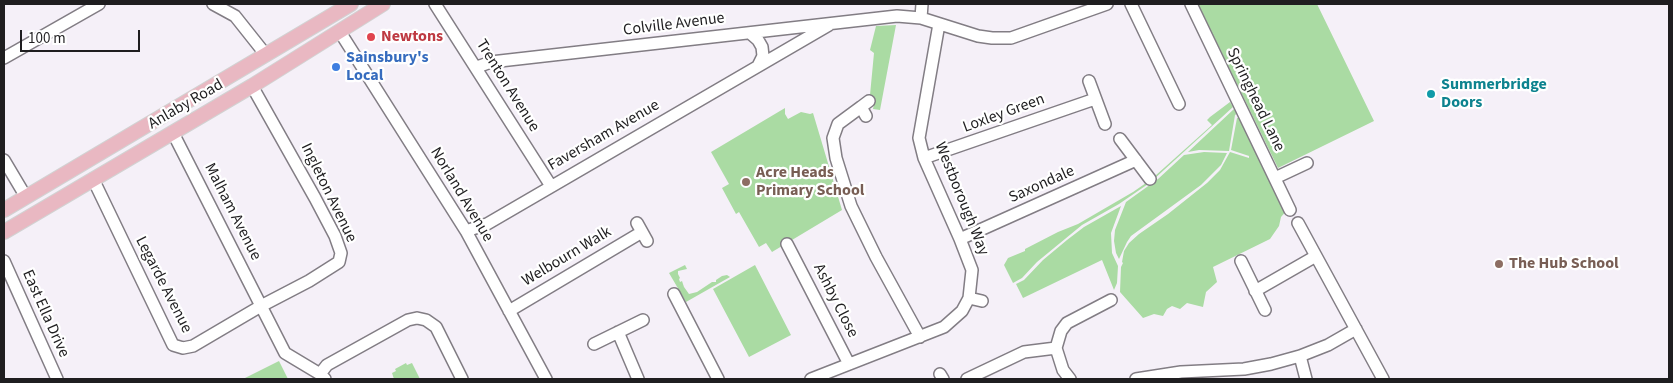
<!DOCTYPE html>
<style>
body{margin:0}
#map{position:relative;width:1673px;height:383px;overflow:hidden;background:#f5f0f8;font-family:"Source Sans 3",sans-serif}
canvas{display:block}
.frame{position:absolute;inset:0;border:5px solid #1f1e20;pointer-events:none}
.scale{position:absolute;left:20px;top:30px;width:120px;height:22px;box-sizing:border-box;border:2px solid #1f1e20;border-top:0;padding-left:6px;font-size:15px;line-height:18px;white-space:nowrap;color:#1f1e20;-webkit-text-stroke:4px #fff;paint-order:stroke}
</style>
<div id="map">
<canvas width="1673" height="383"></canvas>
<div class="frame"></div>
<div class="scale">100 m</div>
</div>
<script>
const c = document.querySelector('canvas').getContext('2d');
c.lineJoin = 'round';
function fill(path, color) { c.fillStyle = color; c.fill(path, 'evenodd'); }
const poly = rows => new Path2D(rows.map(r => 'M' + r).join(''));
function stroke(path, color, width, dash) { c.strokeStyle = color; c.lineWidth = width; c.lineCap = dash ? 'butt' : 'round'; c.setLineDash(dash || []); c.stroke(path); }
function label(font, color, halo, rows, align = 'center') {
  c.font = font + ' "Source Sans 3",sans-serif'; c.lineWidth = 4.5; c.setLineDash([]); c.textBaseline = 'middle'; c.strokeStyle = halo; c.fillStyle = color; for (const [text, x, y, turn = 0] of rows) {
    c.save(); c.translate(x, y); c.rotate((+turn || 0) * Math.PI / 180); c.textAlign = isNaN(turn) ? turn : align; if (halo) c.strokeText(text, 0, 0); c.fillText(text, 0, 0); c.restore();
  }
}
fill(poly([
 [1198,4,1317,4,1374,121,1278,168],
 [896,25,880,110,873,109,874,104,870,95,874,53,870,50,876,26],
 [1230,102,1233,107,1153,180,1155,176,1212,125,1207,120,1210,117],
 [785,108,785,114,788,119,801,112,810,114,813,113,842,210,772,252,766,243,759,247,739,212,736,214,722,188,729,184,711,152],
 [1234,109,1238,113,1235,115,1229,151,1199,150,1188,152],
 [1240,117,1261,159,1261,165,1268,168,1288,209,1281,217,1279,226,1270,239,1213,267,1217,282,1206,292,1203,307,1187,303,1180,309,1172,306,1167,309,1163,316,1154,314,1143,318,1120,292,1121,267,1123,263,1122,262,1124,251,1129,243,1139,234,1168,214,1207,183,1220,170,1230,152,1249,158,1249,156,1231,150,1237,118],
 [1204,152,1227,153,1221,165,1201,185,1131,236,1127,242,1119,259,1116,253,1114,241,1115,230,1126,202,1158,179,1184,155],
 [1151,182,1119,204,1082,225,1037,262,1022,278,1013,283,1004,265,1008,258,1025,251,1025,249,1058,232,1078,224,1133,192,1146,183],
 [1121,206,1111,233,1112,253,1118,266,1117,283,1114,290,1102,260,1023,298,1016,284,1024,280,1043,260,1067,240,1084,227],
 [685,265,687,269,678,271,678,274,680,278,679,279,680,282,682,281,684,287,689,294,697,292,712,282,716,282,716,280,722,276,727,275,730,277,686,302,669,273],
 [755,265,791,335,749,357,713,289],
 [279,361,288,379,243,379],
 [406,363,407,365,412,363,420,379,394,379,392,373,396,371,395,369]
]), '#aadba3');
const minor = poly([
 [213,4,235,16,266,55],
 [435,4,551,186],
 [1131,4,1179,104],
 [1191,4,1290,210],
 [921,18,922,4],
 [340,32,466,231,546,379],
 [750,33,758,40,762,47,763,56,758,66],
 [4,58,99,4],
 [477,67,491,62,897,16,921,18,978,36,992,38,1011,38,1107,4],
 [1089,81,1105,124],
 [861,107,838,124,833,138,836,158,851,206,876,257,920,337],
 [866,116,861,107,869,101],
 [173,133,285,353,320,374,325,379],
 [1120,139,1150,179],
 [924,158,1095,99],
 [4,160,26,197],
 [1275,178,1307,163],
 [93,179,173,345,183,348,193,346,261,306,309,281,339,262,341,253,335,236,315,198,252,86],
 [637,223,647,241],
 [1298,223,1383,379],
 [466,231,487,224,829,25],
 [960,239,1136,160],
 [787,244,849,364],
 [4,261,57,379],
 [1241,261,1265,310],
 [1255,291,1316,256],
 [674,294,718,379],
 [969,298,982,301],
 [509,311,642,232],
 [618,332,638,379],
 [594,344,643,320],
 [1300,356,1306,379],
 [320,374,327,365,408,320,417,318,426,320,436,327,462,379],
 [940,374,943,379],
 [811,379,944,327,962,311,969,298,972,270,960,239,924,158,919,138,939,24],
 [967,379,1024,352,1056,348],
 [1070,379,1063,370,1056,348,1061,331,1067,323,1111,300],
 [1136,379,1181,372,1244,369,1271,364,1300,356,1328,345,1356,329]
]);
const major = poly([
 [4,210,351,4],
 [4,232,252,86,383,4]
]);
stroke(minor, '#827d84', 14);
stroke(major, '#d2d2d2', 16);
stroke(minor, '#fff', 11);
stroke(major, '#e9b8c2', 14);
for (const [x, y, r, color] of [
 [371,37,5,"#e0444e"],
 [336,67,5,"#3f7fe0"],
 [1431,94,5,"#0f9aa8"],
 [746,182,5,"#8d6e63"],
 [1499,264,5,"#8d6e63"]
]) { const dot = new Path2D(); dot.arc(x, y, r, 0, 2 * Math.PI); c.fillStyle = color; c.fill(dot); stroke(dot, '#fff', 2); }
label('16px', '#1f1e20', '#fff', [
 ["Colville Avenue",674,25,-7],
 ["Trenton Avenue",507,86,58],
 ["Springhead Lane",1255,100,64],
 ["Anlaby Road",186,105,-30],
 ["Loxley Green",1004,114,-20],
 ["Faversham Avenue",604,136,-30],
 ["Saxondale",1042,185,-24],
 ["Ingleton Avenue",328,193,64],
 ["Norland Avenue",461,195,59],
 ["Westborough Way",961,199,68],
 ["Malham Avenue",232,212,63],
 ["Welbourn Walk",567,257,-31],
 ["Legarde Avenue",163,285,63],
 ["Ashby Close",835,301,63],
 ["East Ella Drive",45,314,66]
]);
label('bold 16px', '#be3a42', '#fff', [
 ["Newtons",381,37]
], 'left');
label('bold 16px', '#366cbe', '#fff', [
 ["Sainsbury's",346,58],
 ["Local",346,76]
], 'left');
label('bold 16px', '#0d838f', '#fff', [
 ["Summerbridge",1441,85],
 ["Doors",1441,103]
], 'left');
label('bold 16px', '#785e54', '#fff', [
 ["Acre Heads",756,173],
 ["Primary School",756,191],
 ["The Hub School",1509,264]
], 'left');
</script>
